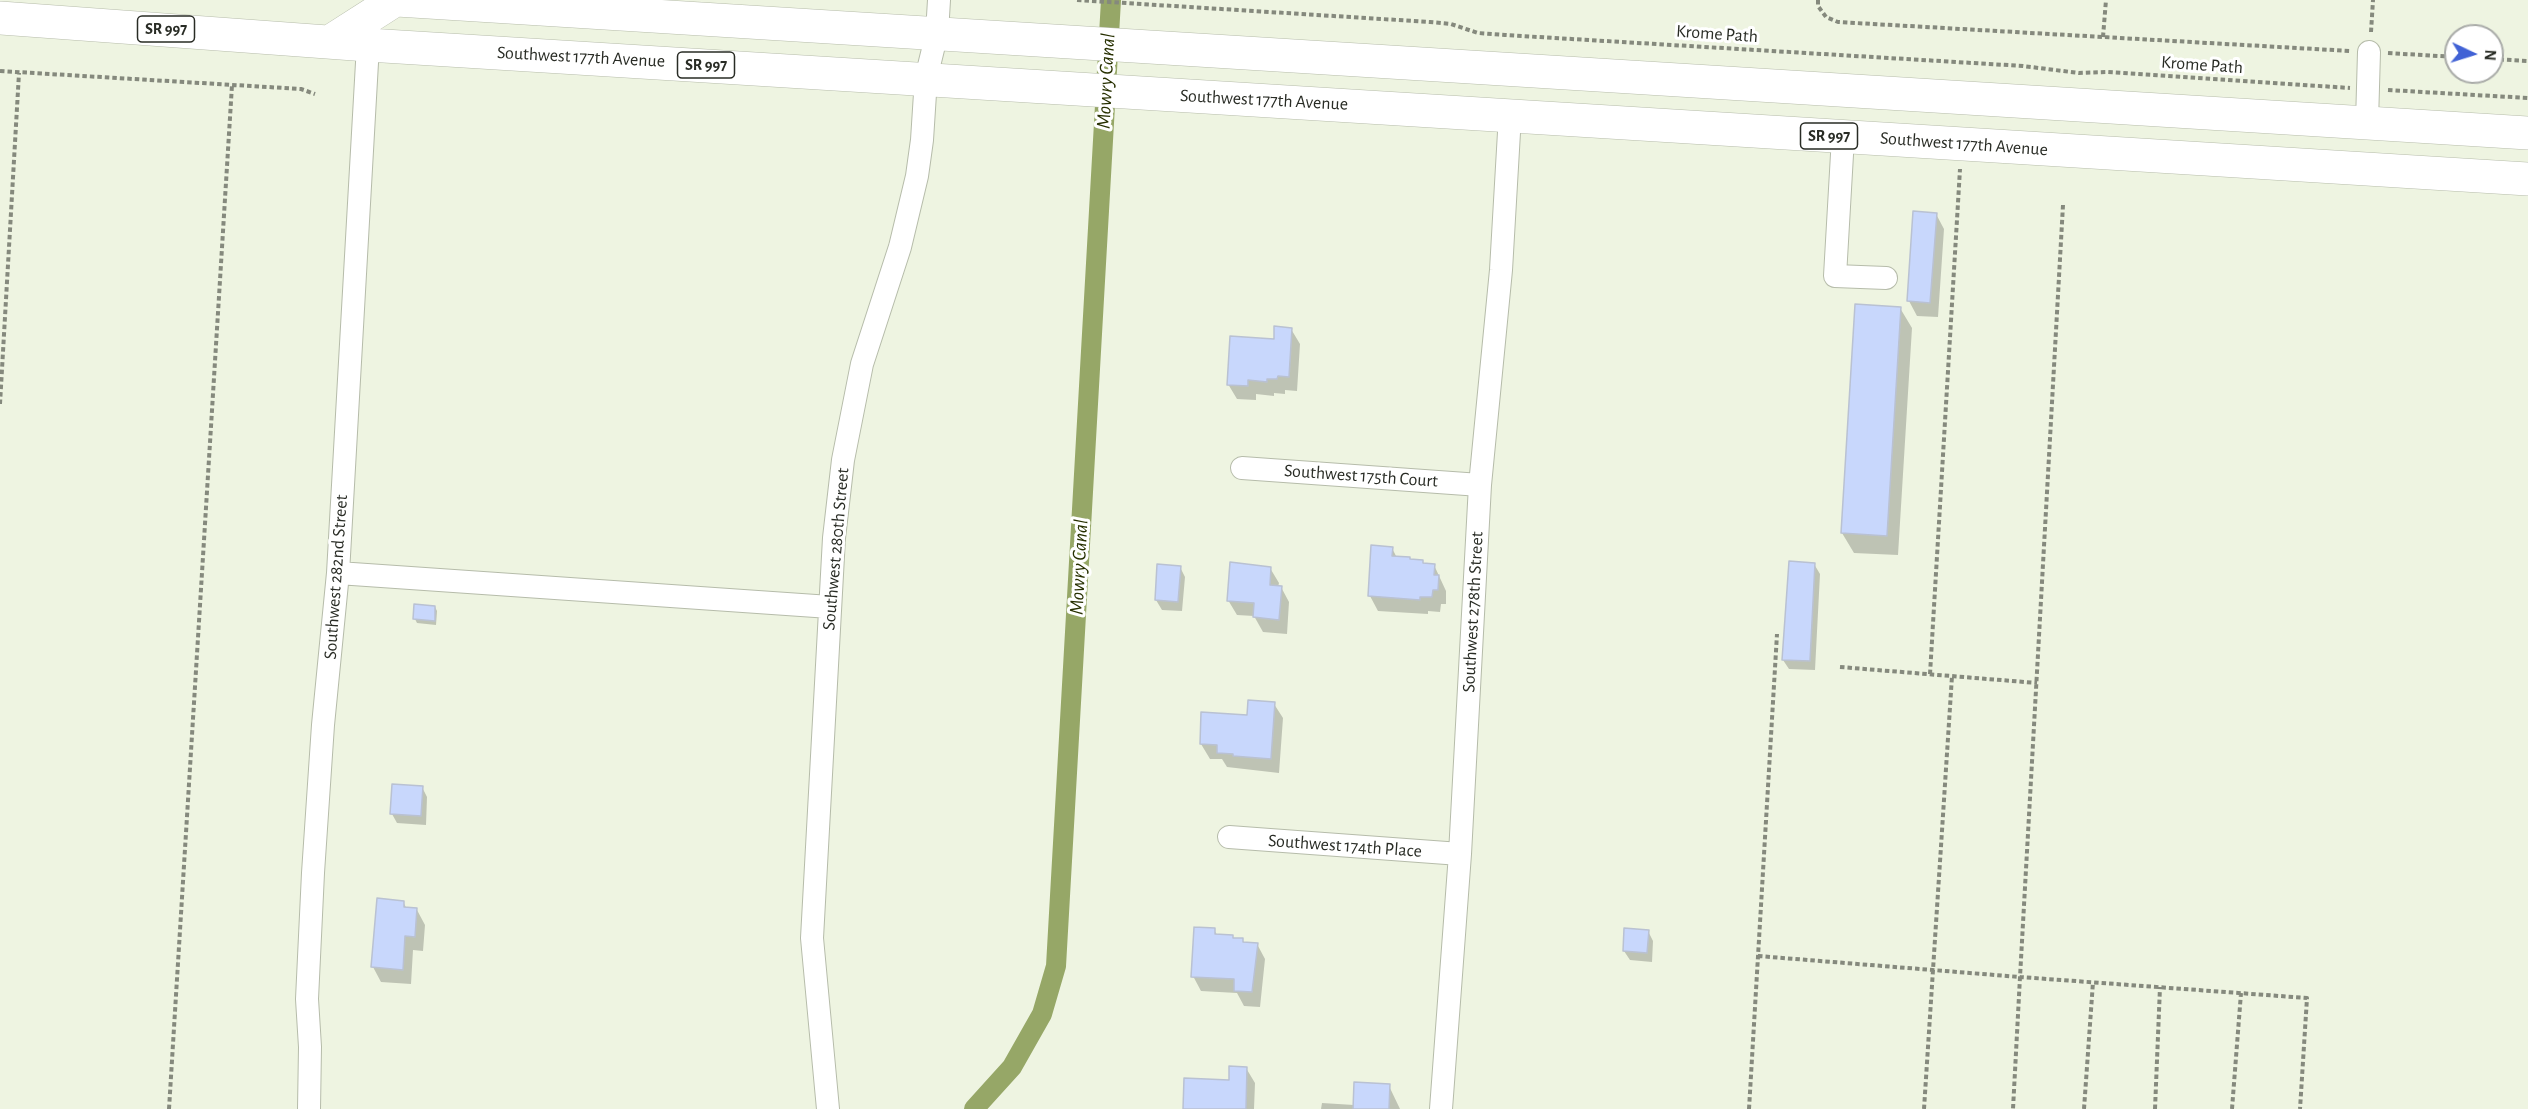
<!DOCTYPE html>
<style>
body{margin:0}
#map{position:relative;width:2528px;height:1109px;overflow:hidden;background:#eef4e1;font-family:"Alegreya Sans",sans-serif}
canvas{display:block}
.north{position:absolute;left:2444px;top:24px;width:60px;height:60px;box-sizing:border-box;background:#fff;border:2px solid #a9aba8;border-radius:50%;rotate:94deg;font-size:16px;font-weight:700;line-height:24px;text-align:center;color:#292c25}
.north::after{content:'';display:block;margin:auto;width:21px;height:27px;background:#4162d5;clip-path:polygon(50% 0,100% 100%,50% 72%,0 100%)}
</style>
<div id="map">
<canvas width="2528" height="1109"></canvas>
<div class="north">N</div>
</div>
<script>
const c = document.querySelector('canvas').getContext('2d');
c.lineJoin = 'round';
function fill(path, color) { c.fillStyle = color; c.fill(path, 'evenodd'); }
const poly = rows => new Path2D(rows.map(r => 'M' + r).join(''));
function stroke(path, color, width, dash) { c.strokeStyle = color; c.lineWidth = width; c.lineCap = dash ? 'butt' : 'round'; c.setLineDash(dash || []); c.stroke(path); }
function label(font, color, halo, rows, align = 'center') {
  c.font = font + ' "Alegreya Sans",sans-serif'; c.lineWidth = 6; c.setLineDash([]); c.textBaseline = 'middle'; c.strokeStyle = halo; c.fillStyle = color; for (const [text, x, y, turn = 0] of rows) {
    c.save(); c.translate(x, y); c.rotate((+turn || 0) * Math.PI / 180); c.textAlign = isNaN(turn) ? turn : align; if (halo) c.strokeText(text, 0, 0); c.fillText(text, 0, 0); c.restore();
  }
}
fill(poly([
 [1936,214,1944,229,1938,317,1917,316,1909,301],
 [1900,308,1912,328,1898,555,1854,553,1842,533],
 [1291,329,1300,344,1297,391,1285,390,1285,394,1274,393,1274,396,1256,394,1256,400,1237,399,1228,384,1275,340],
 [1392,548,1397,558,1434,565,1446,591,1446,604,1441,604,1440,612,1428,611,1428,614,1378,611,1370,596],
 [1814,564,1820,574,1815,670,1789,669,1783,660],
 [1180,567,1185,577,1182,611,1162,610,1156,600],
 [1270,568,1279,583,1278,587,1281,587,1289,602,1287,634,1263,632,1254,616,1237,615,1228,600],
 [435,607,437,611,436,625,417,623,415,619],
 [1274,704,1283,718,1279,773,1227,767,1222,759,1210,759,1201,744],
 [422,787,427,797,426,825,397,823,392,814],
 [403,902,407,909,417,910,425,925,423,951,413,950,411,984,381,982,373,967],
 [1214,930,1218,936,1233,937,1234,939,1242,940,1245,943,1257,944,1265,959,1260,1007,1244,1006,1237,993,1201,991,1193,976],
 [1648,931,1653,941,1652,962,1630,960,1624,951],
 [1246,1068,1255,1083,1254,1109,1184,1109,1230,1082],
 [1389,1086,1400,1109,1321,1109,1322,1103,1354,1105]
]), '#0003');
stroke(poly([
 [974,1109,1012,1067,1042,1014,1056,966,1111,0]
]), '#96a767', 20);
const building = poly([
 [1913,211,1937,213,1930,303,1907,301,1913,211],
 [1855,304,1901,307,1887,536,1841,533,1855,304],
 [1274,326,1292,328,1289,377,1278,376,1277,379,1267,379,1267,382,1248,380,1248,386,1227,385,1230,336,1274,339,1274,326],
 [1371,545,1393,547,1392,556,1410,557,1410,559,1423,560,1423,563,1435,564,1434,575,1439,575,1438,590,1433,590,1432,597,1420,597,1420,600,1368,596,1371,545],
 [1789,561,1815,563,1810,661,1782,660,1789,561],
 [1230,562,1271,567,1270,585,1282,586,1279,620,1253,617,1254,603,1227,601,1230,562],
 [1157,564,1181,566,1178,602,1155,600,1157,564],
 [414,604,435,606,435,621,413,619,414,604],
 [1248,700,1275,702,1271,759,1233,756,1233,754,1217,753,1217,745,1200,744,1201,712,1247,715,1248,700],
 [392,784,423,786,421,816,390,814,392,784],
 [377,898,404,901,404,907,417,908,415,937,405,936,403,970,371,967,377,898],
 [1194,927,1215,928,1215,934,1233,935,1233,938,1243,938,1243,942,1258,943,1252,992,1234,991,1234,979,1191,977,1194,927],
 [1624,928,1649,930,1647,953,1623,951,1624,928],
 [1229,1066,1247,1067,1246,1109,1183,1109,1184,1078,1229,1080,1229,1066],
 [1354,1082,1390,1084,1389,1109,1353,1109,1354,1082]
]);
fill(building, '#c8d7fc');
stroke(building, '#b9c1d2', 1.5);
const minor = poly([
 [2367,122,2369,52],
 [1843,137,1835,276,1886,278],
 [1242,468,1480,485],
 [338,573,830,607],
 [1229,837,1460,854],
 [309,1109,310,1047,307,999,313,873,323,725,338,573,368,45],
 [828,1109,812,938,834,538,843,460,862,364,900,247,917,176,922,140,926,78,937,33,939,0],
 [1441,1109,1460,854,1480,485,1501,270,1510,115]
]);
const highway = poly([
 [397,0,2528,133],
 [0,18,368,45,2528,179],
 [331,41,395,0]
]);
stroke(minor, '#b6bcaa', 24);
stroke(highway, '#b6bcaa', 34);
stroke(poly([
 [1077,0,1430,22,1451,24,1478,33,1505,35,2023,66,2079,73,2108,72,2350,88],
 [1818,0,1818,6,1826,17,1838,22,2350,51],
 [2371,32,2373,0],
 [2103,37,2106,0],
 [2388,53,2456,57],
 [2492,59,2528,61],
 [0,71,301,89,315,94],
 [2388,90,2528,98],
 [2063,205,2020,977,2307,998,2300,1109],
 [0,404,19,73],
 [1840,667,2037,683],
 [1930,674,1960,169],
 [1758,956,2020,977,2013,1109],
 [169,1109,232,85],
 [1749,1109,1777,634],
 [1924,1109,1952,676],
 [2084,1109,2093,982],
 [2155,1109,2160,987],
 [2232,1109,2241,993]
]), '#85897d', 4, [4.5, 3]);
stroke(minor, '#fff', 22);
stroke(highway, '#fff', 33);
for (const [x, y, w] of [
 [166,29,57],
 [706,65,57],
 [1829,136,57]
]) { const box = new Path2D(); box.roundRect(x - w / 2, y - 13, w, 26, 4.5); c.fillStyle = '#fff'; c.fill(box); stroke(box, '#292c25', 1.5); }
label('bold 16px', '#292c25', null, [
 ["SR 997",166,29],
 ["SR 997",706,65],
 ["SR 997",1829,136]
]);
label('18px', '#292c25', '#fff', [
 ["Krome Path",1717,34,4],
 ["Southwest 177th Avenue",581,57,3],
 ["Krome Path",2202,65,4],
 ["Southwest 177th Avenue",1264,100,3],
 ["Southwest 177th Avenue",1964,144,4],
 ["Southwest 175th Court",1361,476,4],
 ["Southwest 280th Street",836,549,-85],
 ["Southwest 282nd Street",336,577,-86],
 ["Southwest 278th Street",1473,612,-87],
 ["Southwest 174th Place",1345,846,4]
]);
label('italic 20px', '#273000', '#fff', [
 ["Mowry Canal",1106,81,-87],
 ["Mowry Canal",1079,567,-87]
]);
</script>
